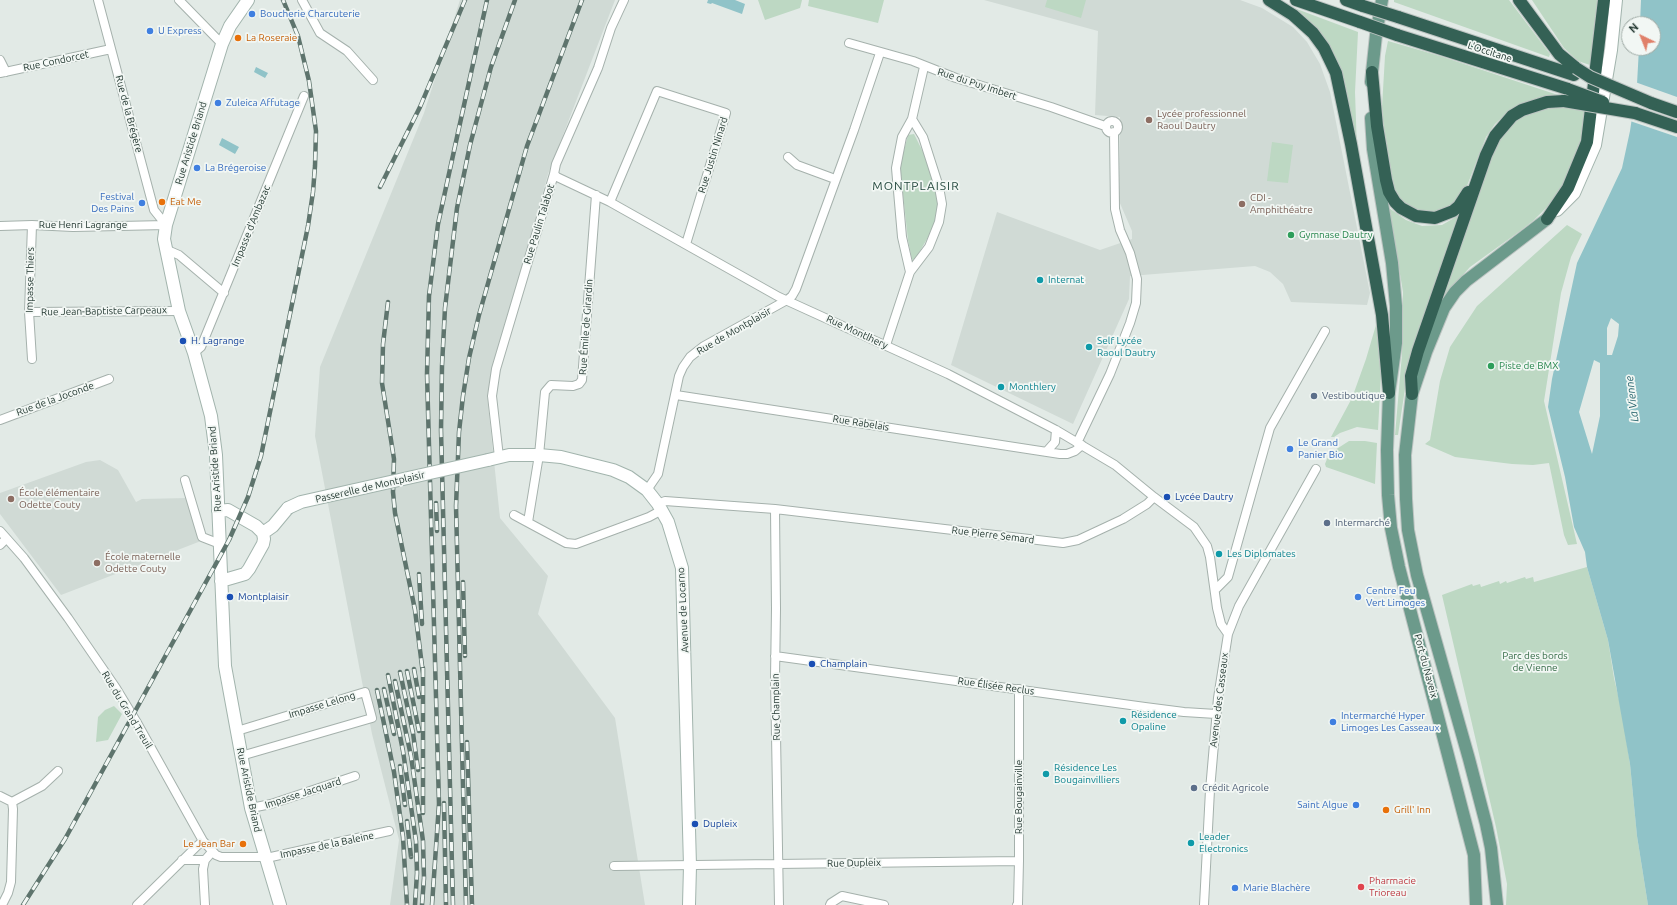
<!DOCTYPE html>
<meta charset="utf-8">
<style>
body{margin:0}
#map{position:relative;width:1677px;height:905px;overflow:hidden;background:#e2eae6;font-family:Ubuntu,sans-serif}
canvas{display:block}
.north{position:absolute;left:1621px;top:16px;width:40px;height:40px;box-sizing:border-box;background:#f2f7f4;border:1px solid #a0aba6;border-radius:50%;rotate:317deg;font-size:11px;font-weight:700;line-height:16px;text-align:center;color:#243932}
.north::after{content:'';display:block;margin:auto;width:14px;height:18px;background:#e08069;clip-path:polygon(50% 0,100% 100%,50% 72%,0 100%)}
</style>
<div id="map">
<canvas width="1677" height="905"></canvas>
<div class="north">N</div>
</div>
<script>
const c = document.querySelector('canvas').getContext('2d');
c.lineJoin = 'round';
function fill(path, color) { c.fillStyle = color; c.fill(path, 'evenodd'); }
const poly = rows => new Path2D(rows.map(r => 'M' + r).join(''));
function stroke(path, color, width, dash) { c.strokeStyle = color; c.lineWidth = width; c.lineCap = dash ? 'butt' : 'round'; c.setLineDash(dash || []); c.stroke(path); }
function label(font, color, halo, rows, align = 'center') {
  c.font = font + ' Ubuntu,sans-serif'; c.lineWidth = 3.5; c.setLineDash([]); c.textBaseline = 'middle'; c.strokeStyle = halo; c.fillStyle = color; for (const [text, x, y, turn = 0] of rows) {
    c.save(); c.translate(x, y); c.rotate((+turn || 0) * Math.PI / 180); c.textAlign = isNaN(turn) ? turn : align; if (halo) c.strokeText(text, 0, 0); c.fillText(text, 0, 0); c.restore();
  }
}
fill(poly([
 [460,0,615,0,548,174,487,395,500,518,548,576,538,614,615,718,645,905,390,905,399,840,372,734,315,436,320,367,424,113],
 [984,0,1240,0,1262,8,1293,27,1307,42,1320,64,1330,92,1370,293,1367,305,1291,302,1283,284,1270,272,1255,266,1130,276,1129,299,1073,424,951,365,997,212,1100,250,1132,239,1132,231,1119,201,1120,117,1095,115,1098,31],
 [100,460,118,470,136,502,142,499,187,498,201,541,61,595,0,514,0,493,86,462]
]), '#d0dad5');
fill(poly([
 [758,0,802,0,800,8,765,20],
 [809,0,884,0,878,23,808,6],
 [1047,0,1086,0,1081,18,1045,7],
 [1394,0,1509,0,1550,54,1549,57,1394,2],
 [1532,0,1600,0,1590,65,1578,61,1564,48],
 [1294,8,1358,32,1355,92,1357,149,1343,86],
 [1388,41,1440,56,1561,96,1519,106,1506,114,1495,124,1486,137,1465,191,1454,206,1428,215,1406,207,1393,190,1385,148,1382,107,1385,56],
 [1558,106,1586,111,1578,153,1571,172,1556,198,1534,220,1520,231,1470,267,1445,295,1442,294,1493,152,1503,135,1514,123,1522,116,1536,109],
 [914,134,927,160,938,202,935,225,916,258,912,260,908,240,900,166,908,135],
 [1272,142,1293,145,1288,183,1267,181],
 [1389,208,1406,220,1422,226,1442,225,1461,214,1406,382,1398,435,1395,435,1402,354,1403,292],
 [1567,225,1582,234,1571,257,1561,293,1544,401,1577,544,1568,545,1564,535,1549,463,1533,465,1512,464,1455,457,1425,444,1430,440,1440,381,1450,347,1477,306],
 [1376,325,1379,335,1381,374,1378,430,1357,427,1340,433,1334,437,1331,437,1352,398,1366,359],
 [1349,441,1365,441,1377,443,1375,484,1326,467,1325,464,1327,459,1335,450],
 [1587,567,1608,640,1614,678,1622,712,1630,764,1637,836,1648,905,1506,905,1507,884,1496,827,1442,595,1472,584,1473,586,1480,584,1481,587,1499,581,1500,584,1506,581,1507,583,1525,577,1526,579,1533,577,1534,582],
 [114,706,122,714,108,740,96,742,98,717,105,710]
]), '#bdd8c3');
fill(poly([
 [708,0,735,0,745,4,742,14,712,3,711,4,707,3],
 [1641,0,1677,0,1677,905,1648,905,1637,836,1630,764,1608,640,1587,567,1585,552,1574,527,1565,477,1548,407,1552,379,1577,263,1622,168,1630,131,1637,84,1639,48,1653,48,1653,24,1640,24],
 [1611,318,1619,324,1618,336,1612,355,1607,355,1607,328],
 [1594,360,1600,363,1600,416,1592,454,1579,412],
 [256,67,268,73,265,78,254,72],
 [222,138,239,147,235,154,219,145]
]), '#90c3c8');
fill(poly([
 [1635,82,1677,97,1677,137,1630,121]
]), '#e2eae6');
const street = poly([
 [98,0,154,210,166,225],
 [179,0,222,44],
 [302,0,320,33,347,51,373,80],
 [849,43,913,61,956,78,1051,107,1105,126],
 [0,60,6,72],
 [0,73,111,49],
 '1106 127a6 6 0 1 1 12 0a6 6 0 1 1-12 0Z',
 [788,157,797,165,835,179],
 [554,174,557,177,610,202,779,297,948,374,1056,430,1115,465,1154,497,1194,527,1207,546,1210,557,1217,608,1221,624,1228,634],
 [610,202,657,91,726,113,686,244],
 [32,225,29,312,32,359],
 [0,226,32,225,73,227,166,225],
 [165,249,179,255,224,293],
 [910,272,902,237,896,168,902,137,912,119,924,67],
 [29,312,179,311],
 [886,345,910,272,929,247,939,222,942,204,939,187,923,137,912,119],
 [194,353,201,347,304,96],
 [676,395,1060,454,1067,454,1075,451,1082,445],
 [0,420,109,379],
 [1077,443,1110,374,1130,323,1136,303,1137,279,1130,253,1120,230,1115,209,1114,132],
 [1047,451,1055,442,1056,430],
 [499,457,492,396,496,369,554,174,556,164,598,68,611,28,624,0],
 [185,480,202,537,220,544],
 [647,490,658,474,679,376,683,367,690,357,704,346,787,300,792,296,796,289,854,130,880,53],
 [658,504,665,501,775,509,1063,543,1078,540,1123,519,1147,504,1154,497],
 [775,509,776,609,775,678,779,905],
 [514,515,566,543,576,544,649,517,662,510],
 [528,522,539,455,545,392,551,385,573,386,579,384,582,380,596,195],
 [0,531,24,558,68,618,116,688,136,721,203,841,216,855,221,857,271,857,389,831],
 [0,545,6,539],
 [1215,590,1228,577,1270,428,1325,331],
 [775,656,1145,707,1184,712,1216,714],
 [237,731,365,692,372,718,241,756],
 [0,796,12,802,13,809,11,882,8,893,2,905],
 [12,802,42,786,58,771],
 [251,808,271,804,355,776],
 [182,860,205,860],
 [614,866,1019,861],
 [137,905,197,846,203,841],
 [205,905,203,869,205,860,212,852],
 [830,905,831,903,842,896,884,905],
 [1017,905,1018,904,1019,861,1019,689],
 [1204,905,1210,790,1218,698,1228,634,1239,606,1316,469]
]);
const secondary = poly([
 [248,0,230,26,222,44,166,225,164,239,179,311,194,353,211,416,216,455,225,666,251,808,280,905],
 [1557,210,1574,193,1595,145,1611,50,1616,0],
 [488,460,509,455,539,455,561,457,613,470,629,477,647,490,658,504,668,522,682,568,690,866,689,905],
 [218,511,228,510,256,526,263,533,264,539,263,544,249,569,245,574,221,581],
 [263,533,273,526,288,508]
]);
const primary = poly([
 [1371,82,1376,35,1382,0],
 [1371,118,1373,149,1392,263,1396,306,1396,343,1389,393,1387,450,1388,495,1391,528,1399,567,1474,855,1476,905],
 [1497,905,1491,848,1486,824,1469,759,1417,575,1408,530,1406,499,1405,455,1412,394,1426,352,1444,308,1455,292,1466,281,1547,219]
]);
const highway = poly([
 [1269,0,1293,15,1313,33,1324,48,1336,73,1351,144,1382,315,1389,393],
 [1296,0,1360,22],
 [1346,0,1363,6],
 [1519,0,1559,54,1576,68],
 [1398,17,1574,75],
 [1397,35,1568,89],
 [1372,72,1377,126,1386,180,1389,192,1395,202,1401,208,1416,216,1435,218,1453,211,1459,206,1468,192],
 [1651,103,1677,112],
 [1635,113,1677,127],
 [1547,219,1568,188,1587,142,1604,0],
 [1412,394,1411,376,1418,351,1486,155,1495,136,1512,116,1522,110,1547,102,1564,101]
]);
stroke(street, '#a5b1ac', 10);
stroke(secondary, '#a2b4ad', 14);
stroke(primary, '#bdc4c2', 14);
stroke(highway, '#bdc4c2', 14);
stroke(street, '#fff', 8);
stroke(secondary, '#fff', 12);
stroke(primary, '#6c9a8b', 12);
stroke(highway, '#346155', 12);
const rail = poly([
 [380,187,420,107,465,0],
 [388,302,383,344,382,383,394,459,393,492,395,513,415,610,423,674],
 [436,503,437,531],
 [419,574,422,624],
 [463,582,465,656],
 [423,668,423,774],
 [414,669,419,697],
 [407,671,419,731],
 [400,672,413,733,418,770],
 [388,675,403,751,416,841,417,873,415,905],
 [395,681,411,756,423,841,424,878,422,905],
 [384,689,394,734],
 [377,690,394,772,403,837,407,905],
 [467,742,472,905],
 [400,766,405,805],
 [423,769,423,813],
 [444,803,446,905],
 [407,821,411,857],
 [23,905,65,839,229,540,248,497,261,456,308,226,313,192,315,166,316,131,309,81,298,36,283,0],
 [432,905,439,804,427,374,429,296,438,224,487,0],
 [453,905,441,430,442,366,445,308,457,208,470,145,491,67,515,0],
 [466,905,456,506,459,432,463,396,469,358,479,315,527,146,582,0]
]);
stroke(rail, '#5e746d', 4.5);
stroke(rail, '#f2f7f4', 3, [9]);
const secondaryBridge = poly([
 [288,508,301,502,488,460]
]);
const highwayBridge = poly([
 [1363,6,1398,17],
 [1360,22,1397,35],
 [1576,68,1590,77,1651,103],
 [1568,89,1603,102],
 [1564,101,1635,113]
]);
stroke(secondaryBridge, '#a2b4ad', 14, []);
stroke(highwayBridge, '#bdc4c2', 14, []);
stroke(secondaryBridge, '#fff', 12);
stroke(highwayBridge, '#346155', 12);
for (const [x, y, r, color] of [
 [252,14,4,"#3f7fe0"],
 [150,31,4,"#3f7fe0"],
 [238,38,4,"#e8710a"],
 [218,103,4,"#3f7fe0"],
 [1149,120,4,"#8d6e63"],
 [197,168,4,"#3f7fe0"],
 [162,202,4,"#e8710a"],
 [142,203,4,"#3f7fe0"],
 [1242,204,4,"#8d6e63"],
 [1291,235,4,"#2e9e5b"],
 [1040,280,4,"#0f9aa8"],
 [183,341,4,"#1a4fb4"],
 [1089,347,4,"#0f9aa8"],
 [1491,366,4,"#2e9e5b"],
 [1001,387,4,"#0f9aa8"],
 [1314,396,4,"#5c6f8a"],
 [1290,449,4,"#3f7fe0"],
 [1167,497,4,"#1a4fb4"],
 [11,499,4,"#8d6e63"],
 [1327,523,4,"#5c6f8a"],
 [1219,554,4,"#0f9aa8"],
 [97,563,4,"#8d6e63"],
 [230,597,4,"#1a4fb4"],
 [1358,597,4,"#3f7fe0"],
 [812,664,4,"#1a4fb4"],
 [1123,721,4,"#0f9aa8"],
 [1333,722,4,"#3f7fe0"],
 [1046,774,4,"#0f9aa8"],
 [1194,788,4,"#5c6f8a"],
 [1356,805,4,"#3f7fe0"],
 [1386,810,4,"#e8710a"],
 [695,824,4,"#1a4fb4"],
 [1191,843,4,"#0f9aa8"],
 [243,844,4,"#e8710a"],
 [1361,887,4,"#e0444e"],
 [1235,888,4,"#3f7fe0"]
]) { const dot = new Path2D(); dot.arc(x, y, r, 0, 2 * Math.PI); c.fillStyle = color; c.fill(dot); stroke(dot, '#f2f7f4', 1.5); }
label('10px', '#366cbe', '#f2f7f4', [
 ["Boucherie Charcuterie",260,14],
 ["U Express",158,31],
 ["Zuleica Affutage",226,103],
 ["La Brégeroise",205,168],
 ["Festival",134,197,"right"],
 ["Des Pains",134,209,"right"],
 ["Le Grand",1298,443],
 ["Panier Bio",1298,455],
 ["Centre Feu",1366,591],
 ["Vert Limoges",1366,603],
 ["Intermarché Hyper",1341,716],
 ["Limoges Les Casseaux",1341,728],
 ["Saint Algue",1348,805,"right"],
 ["Marie Blachère",1243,888]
], 'left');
label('10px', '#c56008', '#f2f7f4', [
 ["La Roseraie",246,38],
 ["Eat Me",170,202],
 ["Grill' Inn",1394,810],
 ["Le Jean Bar",235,844,"right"]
], 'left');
label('10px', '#243932', '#f2f7f4', [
 ["L'Occitane",1490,52,18],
 ["Rue Condorcet",56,61,-12],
 ["Rue du Puy Imbert",977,84,18],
 ["Rue de la Brégère",129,114,75],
 ["Rue Aristide Briand",191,143,-73],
 ["Rue Justin Ninard",713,155,-73],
 ["Rue Paulin Talabot",539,224,-73],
 ["Rue Henri Lagrange",83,225],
 ["Impasse d'Ambazac",251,226,-68],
 ["Impasse Thiers",30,280,-89],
 ["Rue Jean-Baptiste Carpeaux",104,311,-1],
 ["Rue Émile de Girardin",586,327,-86],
 ["Rue de Montplaisir",734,331,-30],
 ["Rue Montlhery",857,332,25],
 ["Rue de la Joconde",55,399,-20],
 ["Rue Rabelais",861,423,9],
 ["Rue Aristide Briand",215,469,-94],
 ["Passerelle de Montplaisir",370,487,-13],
 ["Rue Pierre Semard",993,535,7],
 ["Avenue de Locarno",683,610,-93],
 ["Port du Naveix",1426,666,75],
 ["Rue Élisée Reclus",996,686,8],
 ["Avenue des Casseaux",1219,700,-83],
 ["Impasse Lelong",322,705,-17],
 ["Rue Champlain",776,707,-91],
 ["Rue du Grand Treuil",127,710,59],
 ["Rue Aristide Briand",249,790,78],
 ["Impasse Jacquard",303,793,-18],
 ["Rue Bougainville",1019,797,-90],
 ["Impasse de la Baleine",327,845,-12],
 ["Rue Dupleix",854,863,-1]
]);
label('10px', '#785e54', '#f2f7f4', [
 ["Lycée professionnel",1157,114],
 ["Raoul Dautry",1157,126],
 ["CDI -",1250,198],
 ["Amphithéatre",1250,210],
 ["École élémentaire",19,493],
 ["Odette Couty",19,505],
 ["École maternelle",105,557],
 ["Odette Couty",105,569]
], 'left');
label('10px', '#27864d', '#f2f7f4', [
 ["Gymnase Dautry",1299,235],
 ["Piste de BMX",1499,366]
], 'left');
label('10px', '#0d838f', '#f2f7f4', [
 ["Internat",1048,280],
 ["Self Lycée",1097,341],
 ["Raoul Dautry",1097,353],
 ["Monthlery",1009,387],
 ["Les Diplomates",1227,554],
 ["Résidence",1131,715],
 ["Opaline",1131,727],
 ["Résidence Les",1054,768],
 ["Bougainvilliers",1054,780],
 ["Leader",1199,837],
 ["Electronics",1199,849]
], 'left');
label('10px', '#164399', '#f2f7f4', [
 ["H. Lagrange",191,341],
 ["Lycée Dautry",1175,497],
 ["Montplaisir",238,597],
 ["Champlain",820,664],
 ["Dupleix",703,824]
], 'left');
label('10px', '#4e5e75', '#f2f7f4', [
 ["Vestiboutique",1322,396],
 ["Intermarché",1335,523],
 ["Crédit Agricole",1202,788]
], 'left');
label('10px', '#336a45', '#f2f7f4', [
 ["Parc des bords",1535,656],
 ["de Vienne",1535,668]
]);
label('10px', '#be3a42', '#f2f7f4', [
 ["Pharmacie",1369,881],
 ["Trioreau",1369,893]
], 'left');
label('italic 11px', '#26656d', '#f2f7f4', [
 ["La Vienne",1632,399,-97]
]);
c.letterSpacing = '1px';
label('12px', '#23483d', '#f2f7f4', [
 ["MONTPLAISIR",916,186]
]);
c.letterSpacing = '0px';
</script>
